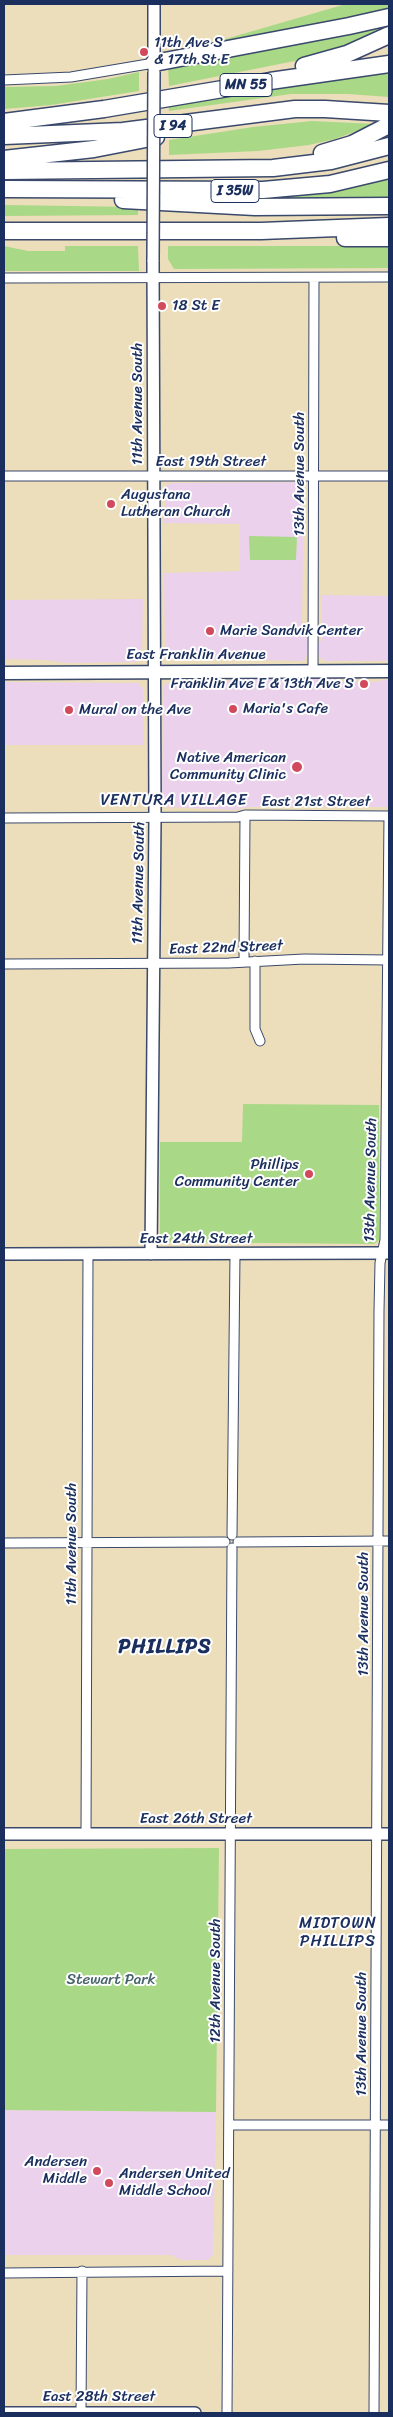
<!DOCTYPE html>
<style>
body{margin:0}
#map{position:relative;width:393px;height:2417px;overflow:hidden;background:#ecdebb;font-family:Sriracha,sans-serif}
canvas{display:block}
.frame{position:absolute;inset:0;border:5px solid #1b2f5e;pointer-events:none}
</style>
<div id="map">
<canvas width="393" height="2417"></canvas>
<div class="frame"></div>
</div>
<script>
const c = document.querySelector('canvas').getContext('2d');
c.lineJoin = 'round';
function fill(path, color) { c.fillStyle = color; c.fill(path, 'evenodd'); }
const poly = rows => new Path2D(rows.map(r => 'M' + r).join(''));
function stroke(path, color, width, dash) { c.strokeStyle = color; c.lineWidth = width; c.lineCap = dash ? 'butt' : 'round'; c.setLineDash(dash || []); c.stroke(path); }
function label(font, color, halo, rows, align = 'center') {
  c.font = font + ' Sriracha,sans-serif'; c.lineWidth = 4; c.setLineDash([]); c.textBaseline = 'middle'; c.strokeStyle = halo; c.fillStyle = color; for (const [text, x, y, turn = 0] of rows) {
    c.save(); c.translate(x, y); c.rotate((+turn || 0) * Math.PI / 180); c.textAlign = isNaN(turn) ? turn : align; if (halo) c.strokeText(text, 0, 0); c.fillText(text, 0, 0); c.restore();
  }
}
fill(poly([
 [298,482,302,484,304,490,302,623,308,637,307,655,304,661,165,658,164,573,240,571,240,524,164,523,166,486,171,483],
 [321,595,389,596,389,661,326,661,320,658,317,651,317,645,322,639],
 [143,599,142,656,136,662,68,663,45,660,4,659,4,600],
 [330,678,341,682,375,682,389,679,389,807,249,807,234,810,164,807,162,804,163,688,165,684,221,682,238,679],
 [4,682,138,683,143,688,144,745,4,745],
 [4,2110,216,2112,213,2255,208,2260,181,2260,171,2255,4,2255]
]), '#ebd1eb');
fill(poly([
 [346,4,389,4,389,13,184,51],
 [389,22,389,31,325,55,169,86,168,66],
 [389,69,389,97,348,94,291,94,169,111,168,102],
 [139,72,139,91,51,105,4,109,4,87,56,86,108,79],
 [312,121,375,124,335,139,309,145,258,151,169,155,169,140,253,127],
 [389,177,389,201,234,199,288,195],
 [4,205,138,207,138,215,4,216],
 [4,246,28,251,65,251,65,246,138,246,139,271,4,271],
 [168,246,389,246,389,268,174,269,168,259],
 [249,536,297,537,296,560,250,560],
 [243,1104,379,1105,379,1240,377,1242,374,1244,163,1242,160,1239,160,1142,242,1142],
 [219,1848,216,2112,4,2110,4,1849]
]), '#a9d986');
const minor = poly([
 [4,80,71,77,154,63],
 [4,278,389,277],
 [4,476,389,476],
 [313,671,314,278],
 [4,818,238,817,245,815,389,816,385,1240,380,1263,379,1311,374,2413],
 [244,961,245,815],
 [255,961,255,1029,260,1041],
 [4,964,229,963,304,959,389,960],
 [232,1535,235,1254],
 [238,1542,389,1541],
 [4,1543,225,1542],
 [86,1834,88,1254],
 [229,2125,389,2125],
 [4,2273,228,2271],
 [81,2413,82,2271],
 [227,2413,232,1548]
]);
const tertiary = poly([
 [154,4,154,69],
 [4,1254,389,1253],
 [151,1254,155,818,153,260],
 [4,1834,389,1834],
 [4,2413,195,2413]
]);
const secondary = poly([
 [4,673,389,671]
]);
const motorway = poly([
 [154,63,349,26,389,17],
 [304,66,347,54,389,35],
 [4,122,104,109,270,81,389,64],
 [4,136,123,131,295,109,325,109,389,113],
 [322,153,352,144,389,125],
 [4,159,94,149,156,137],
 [4,171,273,168,331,161,389,146],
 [4,189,263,190,330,184,389,170],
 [123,200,255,207,389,206],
 [4,231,261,231,389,226],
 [345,238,389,238]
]);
stroke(minor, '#3a496c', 11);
stroke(tertiary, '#3a496c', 14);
stroke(secondary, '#3a496c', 15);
stroke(motorway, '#3a496c', 19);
stroke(minor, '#fff', 9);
stroke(tertiary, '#fff', 11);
stroke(secondary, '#fff', 12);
stroke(motorway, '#fff', 16);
const tertiaryBridge = poly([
 [153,260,154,72]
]);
stroke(tertiaryBridge, '#3a496c', 14, []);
stroke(tertiaryBridge, '#fff', 11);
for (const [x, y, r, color] of [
 [144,52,5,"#d1495b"],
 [162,306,5,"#d1495b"],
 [111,504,5,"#d1495b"],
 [210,631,5,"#d1495b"],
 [364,684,5,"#d1495b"],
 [233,709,5,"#d1495b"],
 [69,710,5,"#d1495b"],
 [297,767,6,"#d1495b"],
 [309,1174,5,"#d1495b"],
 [97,2171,5,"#d1495b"],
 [109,2183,5,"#d1495b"]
]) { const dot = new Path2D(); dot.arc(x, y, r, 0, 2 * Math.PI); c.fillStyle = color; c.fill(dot); stroke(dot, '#fff', 2); }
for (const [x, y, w] of [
 [246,85,52],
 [173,126,38],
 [235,191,48]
]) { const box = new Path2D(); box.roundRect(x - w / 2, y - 11.5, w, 23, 4); c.fillStyle = '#fff'; c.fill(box); stroke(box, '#1b2f5e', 1); }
label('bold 14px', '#1b2f5e', null, [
 ["MN 55",246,85],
 ["I 94",173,126],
 ["I 35W",235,191]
]);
label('15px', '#1b2f5e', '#fff', [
 ["11th Ave S",154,43],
 ["& 17th St E",154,60],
 ["18 St E",172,306],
 ["Augustana",121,495],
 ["Lutheran Church",121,512],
 ["Marie Sandvik Center",220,631],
 ["Franklin Ave E & 13th Ave S",354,684,"right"],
 ["Maria's Cafe",243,709],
 ["Mural on the Ave",79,710],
 ["Native American",286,758,"right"],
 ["Community Clinic",286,775,"right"],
 ["Phillips",299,1165,"right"],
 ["Community Center",299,1182,"right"],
 ["Andersen",87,2162,"right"],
 ["Middle",87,2179,"right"],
 ["Andersen United",119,2174],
 ["Middle School",119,2191]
], 'left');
label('15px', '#1b2f5e', '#fff', [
 ["11th Avenue South",138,404,-90],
 ["East 19th Street",211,462],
 ["13th Avenue South",300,474,-90],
 ["East Franklin Avenue",196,655],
 ["East 21st Street",316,802],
 ["11th Avenue South",139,883,-89],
 ["East 22nd Street",226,948,-2],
 ["13th Avenue South",371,1180,-89],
 ["East 24th Street",196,1239],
 ["11th Avenue South",72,1544,-90],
 ["13th Avenue South",364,1614,-90],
 ["East 26th Street",196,1819],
 ["12th Avenue South",216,1981,-90],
 ["13th Avenue South",362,2034,-90],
 ["East 28th Street",99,2397]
]);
label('15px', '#46626a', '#fff', [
 ["Stewart Park",111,1980]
]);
c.letterSpacing = '1px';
label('16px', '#1b2f5e', '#fff', [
 ["VENTURA VILLAGE",174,801],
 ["MIDTOWN",338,1924],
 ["PHILLIPS",338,1942]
]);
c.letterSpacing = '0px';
c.letterSpacing = '1px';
label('bold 20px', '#1b2f5e', '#fff', [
 ["PHILLIPS",165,1648]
]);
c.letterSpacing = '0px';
</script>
